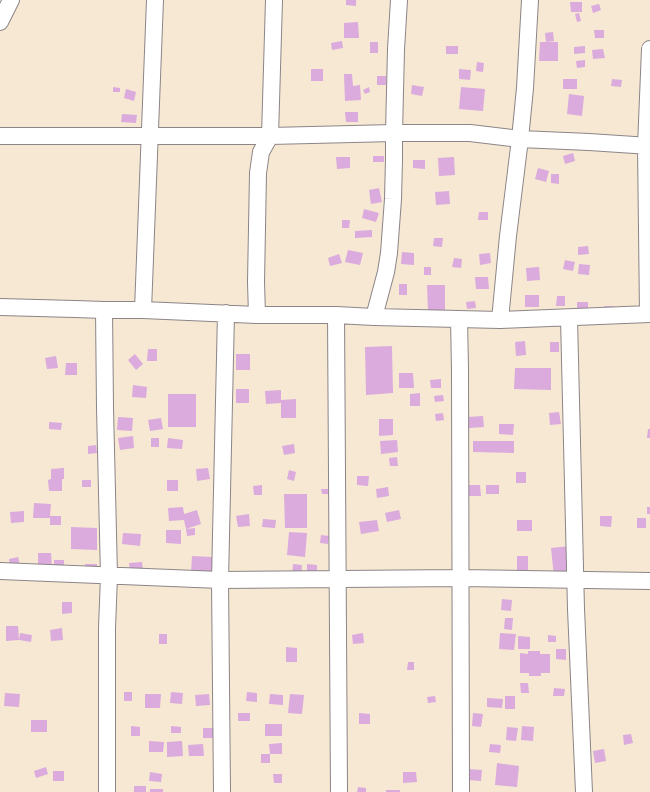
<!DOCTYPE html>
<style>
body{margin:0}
canvas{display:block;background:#f6e8d3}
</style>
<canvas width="650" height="792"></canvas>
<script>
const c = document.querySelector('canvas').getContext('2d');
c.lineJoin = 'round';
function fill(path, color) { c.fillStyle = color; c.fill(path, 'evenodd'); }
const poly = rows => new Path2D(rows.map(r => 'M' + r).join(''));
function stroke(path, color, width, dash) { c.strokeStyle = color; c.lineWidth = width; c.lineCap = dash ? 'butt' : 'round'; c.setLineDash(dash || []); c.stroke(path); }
fill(poly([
 [346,0,356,0,356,6,346,5],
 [570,2,582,2,582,12,571,12],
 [599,4,601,10,593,13,591,6],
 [579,13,581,21,577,22,575,14],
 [358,22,359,38,344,38,344,23],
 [594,30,604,30,604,38,595,38],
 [553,32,554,41,546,42,545,33],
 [342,41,343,48,332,50,331,43],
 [370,42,378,42,378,53,370,53],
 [540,42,558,42,558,61,539,61],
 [446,46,458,46,458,54,446,54],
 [585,46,585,53,574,54,574,47],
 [603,49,605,58,593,59,592,50],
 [585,60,585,67,577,68,576,61],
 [477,62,484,63,483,72,476,71],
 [311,69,323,69,323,81,311,81],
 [459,69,471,70,470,80,459,79],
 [344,74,352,74,353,86,360,85,361,100,345,101],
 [377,76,386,76,386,85,377,85],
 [563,79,577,79,577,89,563,89],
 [612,79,622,80,621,87,611,86],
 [412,85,424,87,422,96,411,94],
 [113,87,120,88,120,92,113,92],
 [369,87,370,92,365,94,363,90],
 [461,87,485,89,483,111,459,109],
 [126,89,136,92,134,101,124,98],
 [569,94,584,96,582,116,567,114],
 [345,112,358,112,358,122,346,122],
 [122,114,137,115,136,123,121,122],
 [573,153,575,161,565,164,563,156],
 [373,156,384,156,384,162,373,162],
 [336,157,350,157,350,168,337,169],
 [454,157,455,175,439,176,438,158],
 [413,160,425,160,425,169,413,168],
 [538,168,549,171,546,182,535,179],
 [551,174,559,174,559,184,551,183],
 [379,188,382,202,371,204,369,190],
 [449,191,450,204,436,205,435,192],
 [364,209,379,213,376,222,362,218],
 [479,212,488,212,488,220,478,220],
 [342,220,350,220,349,228,342,228],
 [372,230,372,237,355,238,355,231],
 [434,238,443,238,442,247,433,246],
 [588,246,589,254,578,255,578,247],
 [348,250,363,253,360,265,345,262],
 [402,252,414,253,414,265,401,264],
 [490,253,491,263,480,265,479,254],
 [339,254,342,263,330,266,328,258],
 [454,258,462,259,461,268,452,267],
 [565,260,575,262,573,271,563,269],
 [579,264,590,265,589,275,578,274],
 [424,267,431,267,431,275,424,275],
 [539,267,540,280,527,281,526,268],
 [475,277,488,277,489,289,476,289],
 [399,284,407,284,407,295,399,295],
 [427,285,445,285,445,311,428,311],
 [525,295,539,295,539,307,525,307],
 [557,296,565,296,565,306,556,306],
 [475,301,476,308,467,309,466,302],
 [577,302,588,302,588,308,577,308],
 [604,306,614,306,614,314,604,313],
 [525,341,526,355,516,356,515,342],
 [550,342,559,342,559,352,550,352],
 [392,346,393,393,366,395,365,347],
 [148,349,157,349,157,361,147,361],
 [135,354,143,364,136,370,128,360],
 [236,354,250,354,250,370,236,370],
 [56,356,58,368,47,369,45,358],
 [66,363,77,363,77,375,65,375],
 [515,368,551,368,551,390,514,389],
 [399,373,413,373,414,388,399,388],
 [441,379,441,388,431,388,430,380],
 [133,385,147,387,146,398,132,397],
 [236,389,249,389,249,403,236,403],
 [281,390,281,400,296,399,296,418,281,418,281,403,266,404,265,391],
 [420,393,420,406,410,406,410,394],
 [168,394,196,394,196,427,168,427],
 [443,395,444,401,435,402,434,396],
 [559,412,561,424,550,425,549,413],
 [443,413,444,420,436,421,435,414],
 [483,416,484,427,469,428,468,417],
 [118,417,133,418,132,431,117,430],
 [161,418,163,429,150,431,148,420],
 [379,419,393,419,393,435,379,436],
 [49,422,62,423,61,430,49,429],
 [499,424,514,424,513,435,499,434],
 [648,429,650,429,650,438,647,438],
 [133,436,134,448,120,450,118,438],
 [151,438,159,438,159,447,151,447],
 [168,438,183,440,182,449,167,448],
 [397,440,398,452,381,454,380,441],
 [473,441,514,441,514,453,473,452],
 [294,444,295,453,284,455,282,446],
 [96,445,97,453,88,454,88,446],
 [397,457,398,466,390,466,389,458],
 [64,468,64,479,62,479,62,491,49,491,48,480,51,479,51,469],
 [208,468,210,479,197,481,196,469],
 [289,470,296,472,294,481,287,479],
 [516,472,526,472,526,483,516,483],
 [357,476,369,476,368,486,357,485],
 [82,480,91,480,91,487,82,487],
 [167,480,178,480,178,491,167,491],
 [262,485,262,495,254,495,253,486],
 [468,485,480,485,481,496,468,496],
 [486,485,499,485,499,494,486,494],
 [388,487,389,496,377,498,376,489],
 [321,489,328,489,328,494,322,494],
 [284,494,307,494,307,528,285,528],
 [34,503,51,504,50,516,61,516,61,525,50,525,50,518,33,518],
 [183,507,184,514,197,510,201,524,186,529,195,528,195,535,187,536,186,529,184,520,169,521,168,508],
 [647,507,650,507,650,514,647,514],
 [399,510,401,519,387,522,385,513],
 [24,511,24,522,11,523,10,512],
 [249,514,250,526,238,527,236,516],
 [600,516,612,516,611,527,600,526],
 [637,518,646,518,646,528,637,528],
 [263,519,276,520,275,528,262,527],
 [377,520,379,531,361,534,359,522],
 [517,520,532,520,532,531,517,531],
 [71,527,97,528,97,550,71,549],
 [166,530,181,530,181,544,166,543],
 [289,532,307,533,305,557,287,555],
 [123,533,141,534,140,546,122,544],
 [321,535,329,536,328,544,320,543],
 [570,546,573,575,554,577,551,548],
 [38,553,51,553,52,567,38,568],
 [192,556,212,557,212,573,191,573],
 [517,556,528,556,528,577,517,576],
 [18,557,20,565,10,567,9,559],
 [54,560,64,560,64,570,54,570],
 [142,562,143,571,130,572,129,563],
 [85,564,97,564,97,571,85,571],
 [293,564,302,565,301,576,292,575],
 [307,564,317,565,317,573,307,572],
 [502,599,512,600,511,611,501,610],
 [62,602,72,602,72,613,62,614],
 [505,618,513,618,512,630,504,629],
 [6,626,18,626,19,640,6,641],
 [62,628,63,640,51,641,50,630],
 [20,633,32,635,31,642,19,640],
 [363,633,364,643,353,644,352,635],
 [500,633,516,634,514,650,499,649],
 [159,634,167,634,167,644,159,644],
 [548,635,556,636,556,642,548,642],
 [518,636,530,637,530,649,518,649],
 [286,647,297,648,297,662,286,662],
 [556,649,566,649,566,660,556,659],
 [528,651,540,651,540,654,550,654,550,673,541,673,541,676,529,676,529,673,520,673,520,653,528,654],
 [408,662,414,662,414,670,407,670],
 [520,683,528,683,529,693,521,693],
 [554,688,565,689,564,696,553,696],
 [124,692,132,692,132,701,124,701],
 [171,692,183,693,182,704,170,703],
 [247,692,257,693,257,702,246,701],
 [5,693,20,694,19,707,4,706],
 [145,694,161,694,160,708,145,708],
 [209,694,210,705,196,706,195,695],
 [270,694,283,695,283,705,269,704],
 [290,694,304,695,302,714,288,713],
 [435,696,436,702,428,703,427,697],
 [505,696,515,696,515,709,505,709],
 [487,698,503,699,502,708,487,707],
 [238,713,250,713,250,721,238,721],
 [359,713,370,714,370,724,359,724],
 [473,713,483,714,481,727,472,726],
 [31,720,47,720,47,732,31,732],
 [265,724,282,724,282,736,265,736],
 [131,726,140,727,140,736,131,736],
 [171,726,181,727,181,733,171,733],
 [522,726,534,727,533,741,521,740],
 [507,727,518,728,516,741,506,740],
 [203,728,217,728,217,738,203,738],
 [631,734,633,743,624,745,623,735],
 [149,741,164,742,163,752,149,752],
 [182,741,183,756,167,757,167,742],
 [282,743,282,754,270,754,269,744],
 [203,744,204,756,189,756,188,745],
 [490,744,501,745,500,753,489,752],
 [604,749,606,761,595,763,593,751],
 [261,754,270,754,270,763,261,763],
 [497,763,519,766,517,787,495,785],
 [46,767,48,774,36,778,34,771],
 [468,769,482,770,481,781,467,780],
 [53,771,64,771,64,781,53,781],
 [150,772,162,774,161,782,149,781],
 [403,772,416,772,417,782,403,783],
 [273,774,282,774,282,783,274,783],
 [134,786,146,786,146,792,134,792],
 [358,787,366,788,366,792,357,792],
 [150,789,163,789,163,792,150,792],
 [386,790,400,790,400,792,386,792]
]), '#dbabdd');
const minor = poly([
 [0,22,11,0],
 [0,136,270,136,394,133,470,133,520,139,589,142,650,146],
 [0,307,75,309,104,310,143,310,257,315,336,315,374,317,500,320,650,314],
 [104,310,105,408,109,576,107,628,107,792],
 [143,310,155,0],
 [648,314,646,146,650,49],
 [257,315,256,282,258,173,261,152,270,136,274,0],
 [336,315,339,792],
 [374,317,386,272,389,253,393,199,394,159,394,133,396,49,399,0],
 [569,318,576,609,584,792],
 [459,319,460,369,461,792],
 [500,320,508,236,520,139,525,88,530,0],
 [0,571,220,580,461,578,650,581],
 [222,792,220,580,226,313]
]);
stroke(minor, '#8c8587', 18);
stroke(minor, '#fff', 16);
</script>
